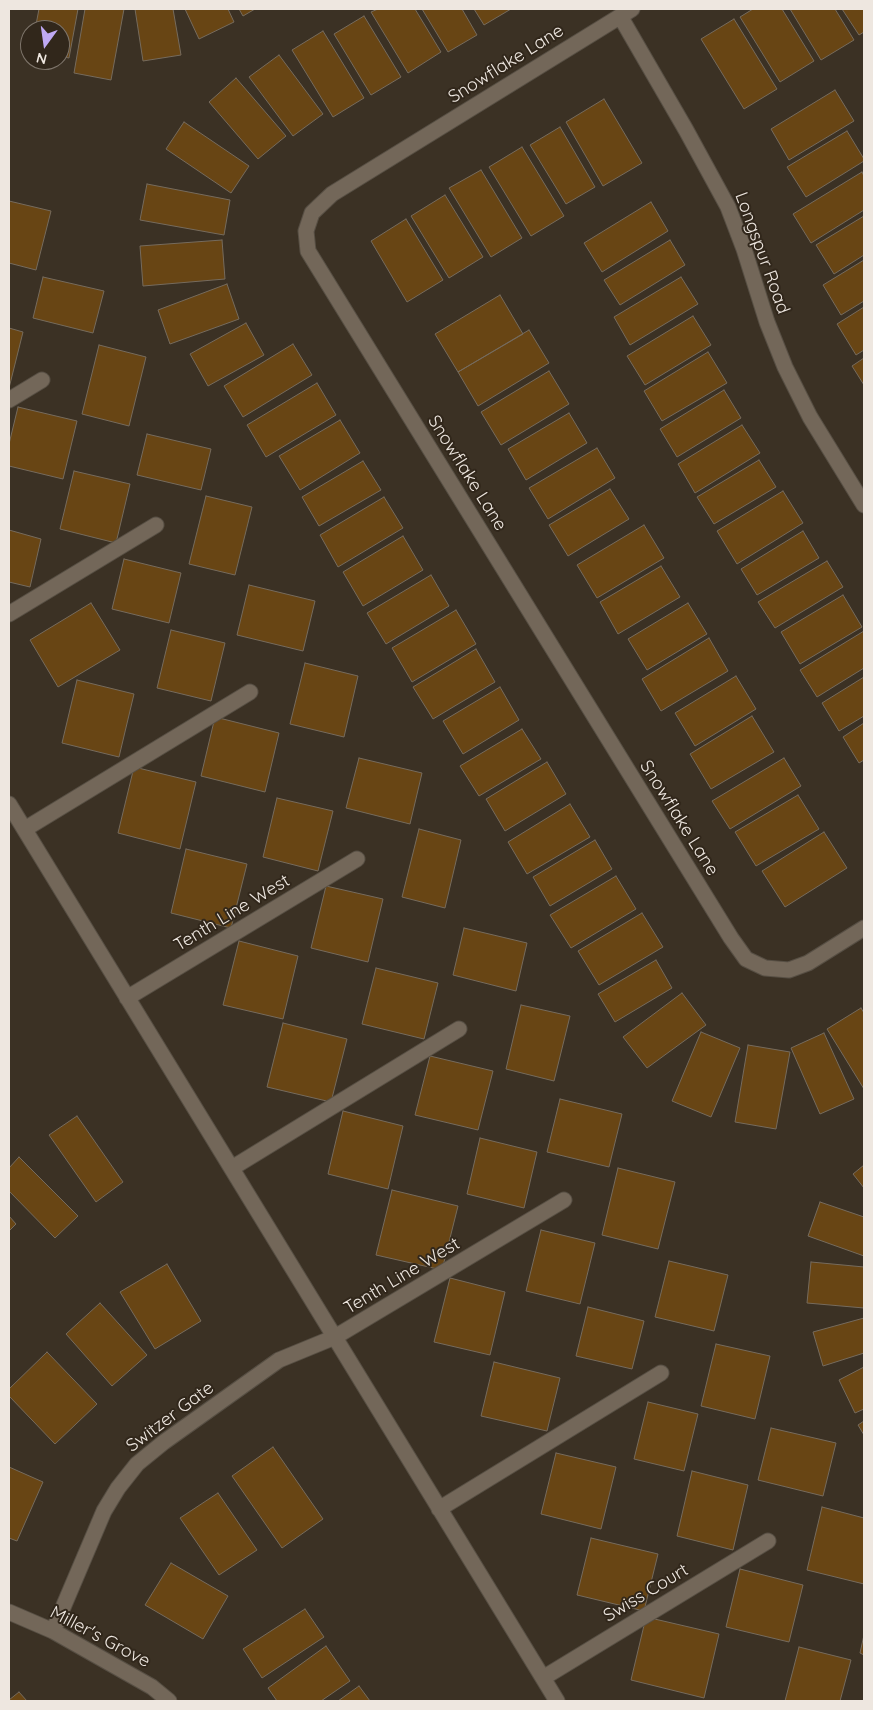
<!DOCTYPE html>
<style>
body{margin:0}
#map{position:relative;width:873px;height:1710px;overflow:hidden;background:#3b3124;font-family:Quicksand,sans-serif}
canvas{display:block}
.frame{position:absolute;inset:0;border:10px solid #eee7e0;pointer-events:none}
.north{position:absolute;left:20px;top:20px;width:50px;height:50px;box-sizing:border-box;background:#31271b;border:1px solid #7d746a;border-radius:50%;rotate:194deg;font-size:14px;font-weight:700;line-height:20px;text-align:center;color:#eee7e0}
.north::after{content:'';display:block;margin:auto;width:18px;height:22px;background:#bfa9f4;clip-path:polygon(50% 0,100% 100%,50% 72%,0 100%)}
</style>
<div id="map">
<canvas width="873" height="1710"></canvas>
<div class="frame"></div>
<div class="north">N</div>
</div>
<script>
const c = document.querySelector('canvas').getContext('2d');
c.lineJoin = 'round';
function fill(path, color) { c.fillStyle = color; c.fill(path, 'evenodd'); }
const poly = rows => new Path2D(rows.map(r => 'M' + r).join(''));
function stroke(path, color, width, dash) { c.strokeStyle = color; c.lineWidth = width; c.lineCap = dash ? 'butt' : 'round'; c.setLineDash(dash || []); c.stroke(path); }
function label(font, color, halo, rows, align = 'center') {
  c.font = font + ' Quicksand,sans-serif'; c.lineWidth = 4; c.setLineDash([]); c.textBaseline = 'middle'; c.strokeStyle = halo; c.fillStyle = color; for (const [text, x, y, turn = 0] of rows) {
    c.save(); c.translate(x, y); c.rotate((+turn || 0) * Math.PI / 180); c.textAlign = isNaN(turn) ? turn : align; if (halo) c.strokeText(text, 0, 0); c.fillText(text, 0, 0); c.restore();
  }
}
const building = poly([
 [39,9,78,9,69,58,60,56,60,30,35,30,39,9],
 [85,9,124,9,111,80,74,73,85,9],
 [135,9,173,9,181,55,143,61,135,9],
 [185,9,228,9,234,22,199,39,185,9],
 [239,9,255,9,243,16,239,9],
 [378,9,415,9,441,52,408,73,371,12,378,9],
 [422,9,462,9,477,35,448,52,422,9],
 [474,9,511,9,484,25,474,9],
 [753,9,782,9,814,61,780,82,740,17,753,9],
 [790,9,835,9,854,40,821,60,790,9],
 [842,9,864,9,864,32,859,35,842,9],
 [364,16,401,77,371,95,334,34,364,16],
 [734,19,777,89,744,109,701,39,734,19],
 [323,31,364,98,333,117,292,50,323,31],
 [279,55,323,114,293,136,249,77,279,55],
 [236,78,286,136,258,159,209,102,236,78],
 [835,90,854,121,789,160,771,129,835,90],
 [604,99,642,163,603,186,566,122,604,99],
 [184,122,249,166,231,193,166,149,184,122],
 [560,127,595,187,566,204,530,145,560,127],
 [847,131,864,159,864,161,806,197,787,167,847,131],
 [522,147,564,216,531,236,489,167,522,147],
 [481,170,522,238,491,257,449,188,481,170],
 [862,172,864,176,864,210,811,243,793,214,862,172],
 [147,184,230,200,224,235,140,220,147,184],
 [445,195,483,257,449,278,411,216,445,195],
 [9,201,51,211,36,270,9,263,9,201],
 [651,202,668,231,602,272,584,243,651,202],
 [864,216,864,255,834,274,816,245,864,216],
 [406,219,443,280,407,302,371,241,406,219],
 [222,240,225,279,143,286,140,246,222,240],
 [670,240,685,265,620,305,604,280,670,240],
 [864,260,864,301,841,315,823,285,864,260],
 [43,277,104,291,93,333,33,318,43,277],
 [681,277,698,304,630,345,614,317,681,277],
 [227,284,239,319,170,344,158,310,227,284],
 [500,295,523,334,458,372,435,334,500,295],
 [864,307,864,350,856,355,837,324,864,307],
 [693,316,711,345,645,385,627,356,693,316],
 [246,323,264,355,208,386,190,354,246,323],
 [9,328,23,332,9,388,9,328],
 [529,330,549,363,478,406,458,372,529,330],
 [293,344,312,375,243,417,224,386,293,344],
 [99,345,146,357,129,426,82,414,99,345],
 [708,352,727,383,662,421,644,391,708,352],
 [864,358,864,385,852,366,864,358],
 [549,371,569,404,501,445,481,412,549,371],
 [317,383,336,415,266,457,247,425,317,383],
 [724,390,741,418,677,457,660,429,724,390],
 [18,407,77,421,63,479,9,466,9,444,18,407],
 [569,413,587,443,526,480,508,449,569,413],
 [340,420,360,453,300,490,279,456,340,420],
 [742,425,760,453,695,493,678,464,742,425],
 [147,434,211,449,201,490,137,475,147,434],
 [597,448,615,478,548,519,529,488,597,448],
 [759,460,776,487,714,524,697,497,759,460],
 [363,461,381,490,319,526,302,497,363,461],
 [74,471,130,484,116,543,60,529,74,471],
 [610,489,629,519,568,556,549,525,610,489],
 [783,491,803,523,737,564,717,531,783,491],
 [206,496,252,507,235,575,189,564,206,496],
 [384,497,403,528,338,567,320,535,384,497],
 [644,525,664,558,597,598,577,565,644,525],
 [9,530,41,539,30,587,9,582,9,530],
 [803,531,819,558,757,595,741,569,803,531],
 [403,536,423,570,363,606,343,572,403,536],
 [124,559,181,573,169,623,112,609,124,559],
 [827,561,843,587,775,628,758,602,827,561],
 [661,566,680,597,618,634,600,602,661,566],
 [431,575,449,606,386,644,367,613,431,575],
 [249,585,315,601,303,651,237,635,249,585],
 [843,595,862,627,800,664,781,632,843,595],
 [91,603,120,650,58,687,30,640,91,603],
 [688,603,707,634,647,670,628,639,688,603],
 [456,610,476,644,412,682,392,648,456,610],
 [171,630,225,643,211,701,157,688,171,630],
 [864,631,864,668,817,697,800,670,864,631],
 [709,638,728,671,661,711,642,679,709,638],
 [476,649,495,682,433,719,413,687,476,649],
 [305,663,358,676,344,737,290,724,305,663],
 [736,676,756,709,695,746,675,713,736,676],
 [864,677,864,716,839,731,822,703,864,677],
 [77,680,134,694,119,757,62,743,77,680],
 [500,687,519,720,463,754,443,721,500,687],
 [752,716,774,752,711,789,690,754,752,716],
 [215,717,279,733,265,792,201,776,215,717],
 [864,723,864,760,859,763,843,737,864,723],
 [522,729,541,759,479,796,460,766,522,729],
 [359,758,422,773,410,824,346,808,359,758],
 [784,758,801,786,730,829,712,801,784,758],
 [547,762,566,794,505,831,486,799,547,762],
 [134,767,196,782,180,849,118,833,134,767],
 [798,795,819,829,756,866,735,832,798,795],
 [277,798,333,811,318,871,263,857,277,798],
 [570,804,590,837,527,874,508,842,570,804],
 [419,829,461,840,445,908,402,897,419,829],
 [824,832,847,868,785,907,762,871,824,832],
 [595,840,612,869,550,906,533,877,595,840],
 [186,849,247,864,231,928,171,913,186,849],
 [616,876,636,909,571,948,550,915,616,876],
 [326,886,383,899,368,962,311,948,326,886],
 [642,913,663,947,599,985,578,951,642,913],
 [464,928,527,943,516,991,453,975,464,928],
 [239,941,298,956,283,1019,223,1005,239,941],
 [656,960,672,988,615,1022,598,994,656,960],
 [376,968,438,983,424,1039,362,1024,376,968],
 [682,993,706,1025,647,1068,623,1037,682,993],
 [521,1005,570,1016,554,1081,506,1069,521,1005],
 [861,1008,864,1013,864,1089,827,1029,861,1008],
 [283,1023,347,1039,331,1102,267,1087,283,1023],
 [701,1032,740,1048,711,1117,672,1101,701,1032],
 [824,1033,854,1099,820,1114,791,1048,824,1033],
 [748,1045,790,1052,776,1129,735,1122,748,1045],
 [430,1056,493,1071,478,1130,415,1115,430,1056],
 [560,1099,622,1114,609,1167,547,1152,560,1099],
 [343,1111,403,1126,388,1189,328,1174,343,1111],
 [77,1116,123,1182,96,1202,49,1135,77,1116],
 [480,1138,537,1152,524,1208,467,1194,480,1138],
 [19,1157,78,1216,55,1238,9,1191,9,1168,19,1157],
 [864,1165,864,1188,853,1174,864,1165],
 [618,1168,675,1182,658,1249,602,1235,618,1168],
 [392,1190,458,1206,442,1270,376,1255,392,1190],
 [820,1202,864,1217,864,1256,808,1236,820,1202],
 [9,1216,16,1224,9,1231,9,1216],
 [541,1230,595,1243,580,1304,526,1291,541,1230],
 [669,1261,728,1275,714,1331,655,1317,669,1261],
 [811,1262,864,1267,864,1308,807,1303,811,1262],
 [167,1264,201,1321,155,1349,120,1292,167,1264],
 [450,1278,505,1292,490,1355,434,1342,450,1278],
 [100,1303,147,1355,112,1386,66,1334,100,1303],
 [588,1307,644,1321,632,1369,576,1356,588,1307],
 [864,1318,864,1353,823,1366,813,1332,864,1318],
 [716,1344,770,1356,755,1419,701,1406,716,1344],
 [47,1352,97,1404,55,1444,9,1396,9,1389,47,1352],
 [494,1362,560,1378,547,1431,481,1416,494,1362],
 [864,1367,864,1409,855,1413,839,1380,864,1367],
 [648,1402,698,1414,684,1471,634,1459,648,1402],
 [864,1421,864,1435,858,1425,864,1421],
 [771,1428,836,1443,823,1496,758,1480,771,1428],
 [273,1447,323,1519,282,1548,232,1476,273,1447],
 [556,1453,616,1467,601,1529,541,1514,556,1453],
 [9,1467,43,1482,17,1541,9,1538,9,1467],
 [692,1471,748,1485,733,1550,677,1536,692,1471],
 [218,1493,257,1550,219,1575,180,1518,218,1493],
 [822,1507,864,1518,864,1584,807,1570,822,1507],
 [591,1538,658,1554,644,1611,577,1595,591,1538],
 [171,1563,228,1596,203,1639,145,1605,171,1563],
 [740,1569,803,1585,789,1642,726,1627,740,1569],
 [305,1609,324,1637,262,1678,243,1649,305,1609],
 [646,1617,719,1634,704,1698,631,1680,646,1617],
 [864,1635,864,1655,860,1653,864,1635],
 [326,1646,350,1681,321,1701,277,1701,268,1688,326,1646],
 [799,1647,851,1660,840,1701,785,1701,799,1647],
 [359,1686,370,1701,338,1701,359,1686],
 [19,1692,27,1701,9,1701,9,1700,19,1692]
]);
fill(building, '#684514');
stroke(building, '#766b5d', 1);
const minor = poly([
 [632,9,332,194,312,213,306,231,308,251,731,938,746,959,765,968,789,970,808,963,864,928],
 [620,16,686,130,728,207,744,249,767,322,785,367,810,417,864,505],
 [9,400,42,380],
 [9,614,156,525],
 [9,804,557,1701],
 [25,829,250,692],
 [127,998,357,859],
 [232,1168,459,1029],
 [439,1509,661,1373],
 [9,1612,53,1631,152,1687,169,1701],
 [53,1631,104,1511,118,1488,137,1464,164,1442,279,1360,335,1337,564,1200],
 [543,1678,768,1541]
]);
stroke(minor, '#574f44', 17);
stroke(minor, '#736759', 15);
label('18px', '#eee7e0', '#31271b', [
 ["Snowflake Lane",506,64,-32],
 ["Longspur Road",762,253,70],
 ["Snowflake Lane",467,473,58],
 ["Snowflake Lane",679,818,58],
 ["Tenth Line West",232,913,-31],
 ["Tenth Line West",402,1276,-31],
 ["Switzer Gate",170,1417,-37],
 ["Swiss Court",646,1593,-31],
 ["Miller's Grove",100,1637,28]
]);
</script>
